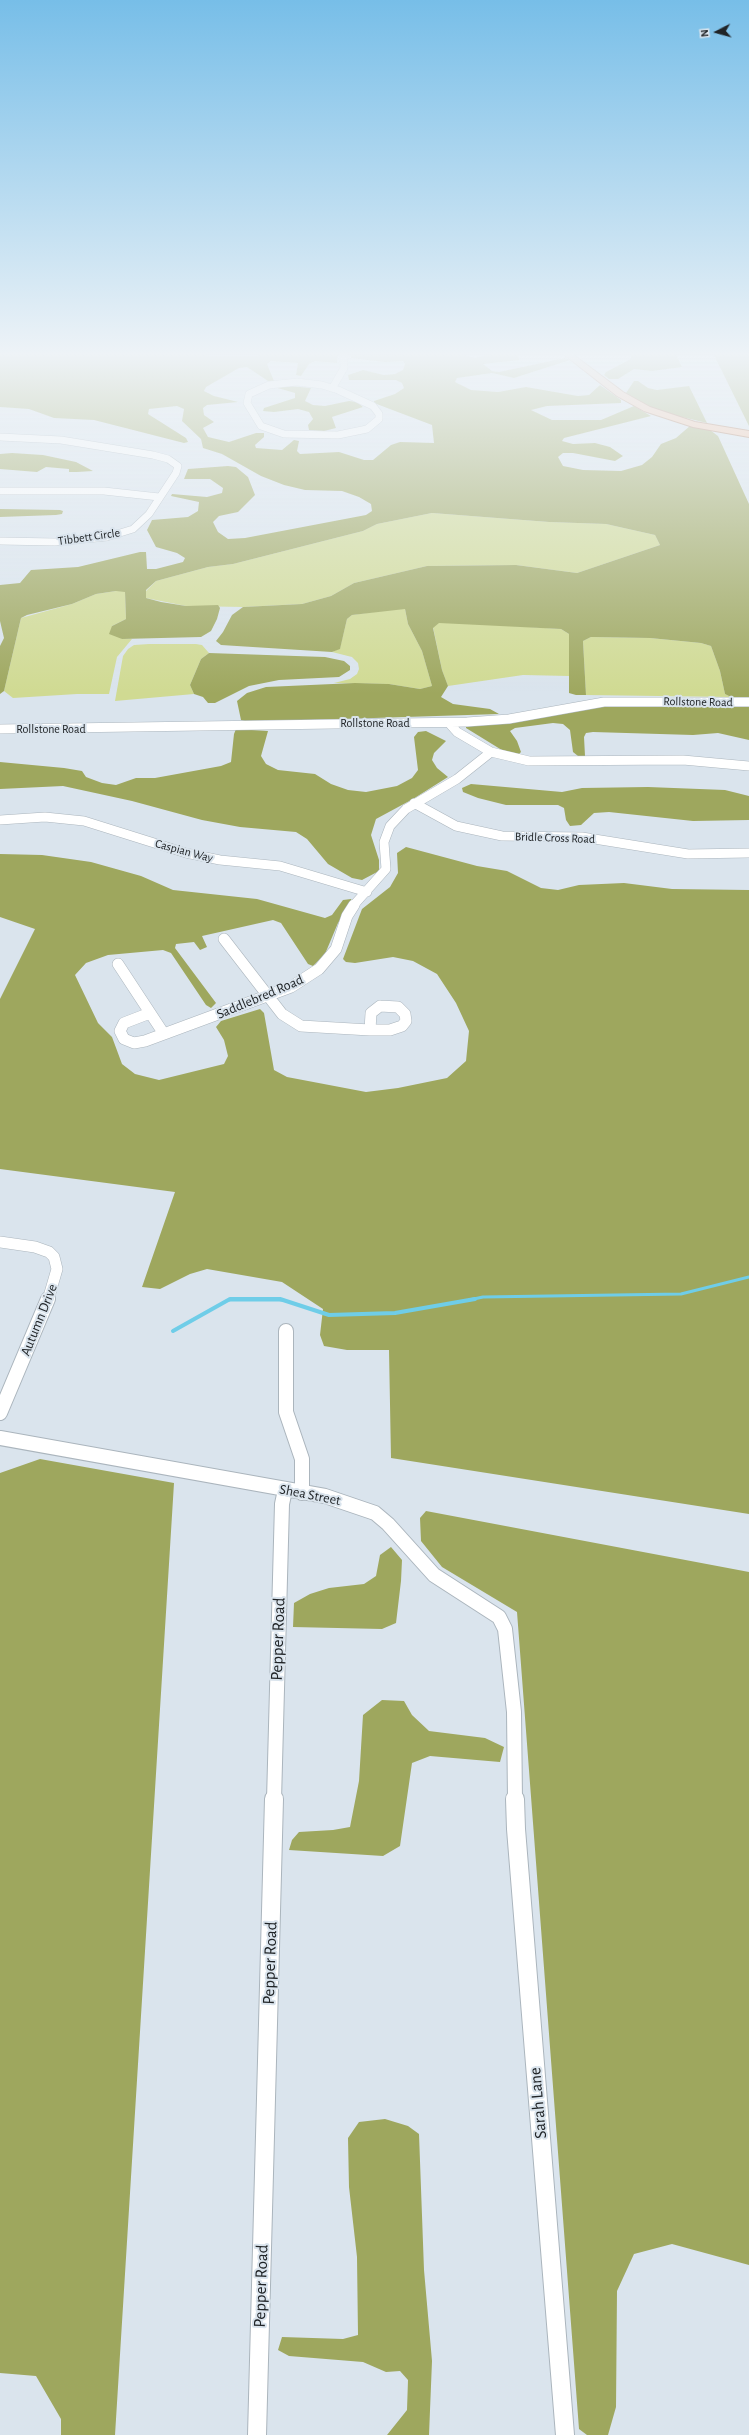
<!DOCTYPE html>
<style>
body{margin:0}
#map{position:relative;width:749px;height:2435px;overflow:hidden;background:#dae4ed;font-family:"Alegreya Sans",sans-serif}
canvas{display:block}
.north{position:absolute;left:697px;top:12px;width:40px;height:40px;-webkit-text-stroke:3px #dae4ed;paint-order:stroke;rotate:264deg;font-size:11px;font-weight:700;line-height:16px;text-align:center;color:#202427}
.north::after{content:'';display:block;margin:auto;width:14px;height:18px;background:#202427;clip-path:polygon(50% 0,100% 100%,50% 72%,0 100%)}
</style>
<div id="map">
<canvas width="749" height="2435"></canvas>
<div class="north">N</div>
</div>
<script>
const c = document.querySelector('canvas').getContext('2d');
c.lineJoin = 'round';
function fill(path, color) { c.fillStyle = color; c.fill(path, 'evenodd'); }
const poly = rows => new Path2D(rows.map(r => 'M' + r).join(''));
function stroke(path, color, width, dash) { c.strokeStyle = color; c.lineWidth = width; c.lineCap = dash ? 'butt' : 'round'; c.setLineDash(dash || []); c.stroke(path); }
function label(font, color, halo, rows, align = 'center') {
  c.font = font + ' "Alegreya Sans",sans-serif'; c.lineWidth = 4; c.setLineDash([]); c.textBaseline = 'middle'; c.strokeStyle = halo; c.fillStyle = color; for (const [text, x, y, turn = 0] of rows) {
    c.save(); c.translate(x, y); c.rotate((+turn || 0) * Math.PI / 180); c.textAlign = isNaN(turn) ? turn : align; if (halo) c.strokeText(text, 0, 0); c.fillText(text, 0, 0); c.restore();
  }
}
fill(poly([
 [432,513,549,522,606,524,655,535,660,545,577,573,516,565,427,566,354,583,331,596,302,604,243,607,186,606,146,598,146,591,156,581,208,567,233,564,363,531,377,524],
 [116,591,125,591,126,619,112,626,122,639,132,639,117,657,109,694,77,694,13,698,4,691,21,618,72,604,96,594],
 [401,608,405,609,408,624,422,651,432,686,420,689,389,684,334,683,350,679,357,674,359,669,358,663,352,657,332,652,340,648,347,619,352,615],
 [451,622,561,629,569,634,569,676,523,675,448,686,442,670,433,627,438,623],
 [591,637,650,638,701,643,711,646,720,671,725,694,731,697,586,695,583,641],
 [149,644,196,644,202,645,209,653,201,659,190,685,194,694,115,701,123,656,128,649,134,645]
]), '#d0da92');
fill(poly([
 [0,353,208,353,209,356,258,356,258,353,338,353,337,363,315,361,309,364,301,376,296,375,298,363,271,361,267,364,274,381,268,381,247,367,239,368,206,387,204,391,214,396,238,402,207,405,203,408,204,415,214,422,203,428,208,437,229,442,256,433,264,433,264,437,255,445,256,448,282,450,294,440,299,441,297,451,300,454,339,452,364,460,373,460,391,445,400,442,434,443,432,425,374,403,374,401,395,394,404,388,402,383,396,380,349,380,348,375,363,370,384,375,395,374,403,370,405,364,403,361,385,362,351,358,351,355,459,353,474,358,493,353,518,353,519,360,483,364,492,371,499,372,565,358,570,360,514,378,492,373,457,378,455,382,471,390,498,392,526,387,578,396,589,395,600,385,621,400,621,403,547,406,531,410,552,420,601,420,634,406,651,416,564,438,562,441,573,444,595,443,610,447,623,456,615,461,573,453,563,453,558,457,563,466,583,470,621,471,642,465,652,457,661,444,676,438,691,425,710,430,718,436,749,504,749,698,731,697,725,694,720,671,711,646,701,643,650,638,591,637,583,641,586,695,576,695,569,693,569,634,561,629,439,623,433,628,442,670,448,686,441,697,453,704,490,709,499,714,249,722,241,720,237,701,247,693,266,687,355,683,389,684,420,689,432,686,422,651,408,624,405,609,352,615,347,619,340,649,332,652,221,645,216,641,223,632,232,615,243,607,302,604,331,596,354,583,427,566,516,565,577,573,660,545,655,535,606,524,549,522,432,513,377,524,363,531,233,564,208,567,156,581,146,590,146,598,161,602,186,606,218,605,220,608,217,619,211,631,201,637,122,639,109,634,112,626,126,619,125,592,116,591,96,594,72,604,27,615,21,618,4,691,0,694,0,646,4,638,0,621,0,585,20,583,31,570,78,567,140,552,146,552,147,569,156,569,183,562,185,558,177,553,156,547,147,530,152,520,188,517,198,511,199,502,171,496,172,494,207,497,222,493,223,488,210,479,184,479,188,469,228,466,236,467,248,477,255,495,238,512,219,516,213,522,218,532,228,539,245,538,366,515,372,511,371,504,359,497,342,491,305,490,284,485,261,476,222,454,203,448,201,439,182,421,184,409,177,406,149,409,148,414,186,438,188,442,184,443,94,420,54,418,29,409,0,407],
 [631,353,675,353,682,367,652,371,634,369,618,379,609,379,604,375,606,372,631,359],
 [713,353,749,353,749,426],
 [634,381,638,381,648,388,657,390,689,386,707,423,665,413,643,405,628,397,626,393],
 [279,385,311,388,305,401,313,405,325,406,349,401,357,402,363,407,332,417,336,428,324,431,309,430,308,425,313,419,309,412,298,409,274,412,263,411,264,408,295,398,295,393,274,387],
 [12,453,43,455,76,462,93,471,77,472,69,472,69,469,46,467,37,472,0,469,0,454],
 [0,509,60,510,63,511,62,514,56,515,0,517],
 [209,653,325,657,344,661,350,666,350,670,339,677,279,680,249,686,215,703,208,703,203,697,194,694,190,685,201,659],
 [749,705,749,740,718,733,693,735,593,732,586,733,584,737,585,756,578,756,573,752,570,730,563,724,553,723,515,728,510,731,517,741,521,752,518,755,505,752,466,728,466,725,584,706],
 [236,729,268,731,261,756,266,764,278,770,315,774,331,784,348,790,366,792,397,786,412,778,418,770,414,737,418,732,426,731,446,741,434,753,432,760,437,768,448,777,413,799,376,819,371,835,379,860,379,871,362,880,352,878,328,864,307,839,296,832,240,827,202,820,132,801,63,786,0,789,0,762,64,768,82,771,86,777,102,783,116,785,136,778,155,778,221,766,231,762,234,734],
 [471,784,562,792,582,788,648,787,725,790,749,796,749,820,693,821,609,812,594,813,581,825,570,826,566,820,564,808,558,805,506,805,478,798,463,792,462,788],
 [406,847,477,866,507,871,541,888,558,890,579,885,624,883,672,889,749,890,749,1514,391,1458,389,1350,347,1350,324,1346,320,1335,323,1309,282,1282,207,1269,190,1274,160,1289,142,1287,175,1192,0,1169,0,999,35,929,0,917,0,854,42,855,91,862,141,876,173,890,257,899,325,918,332,915,343,900,351,899,352,902,338,923,325,954,313,966,308,964,281,923,273,920,202,936,207,947,200,950,194,942,176,944,175,948,216,1003,211,1008,206,1005,171,953,163,950,108,955,86,963,75,975,98,1023,112,1037,122,1064,135,1074,159,1080,224,1064,228,1056,224,1040,216,1027,221,1021,260,1009,264,1013,274,1070,287,1077,366,1092,398,1088,447,1078,466,1061,469,1031,456,1003,437,974,413,961,393,957,355,963,346,962,343,959,362,909,390,887,398,873,397,853],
 [40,1459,174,1483,115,2435,61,2435,61,2419,36,2376,0,2373,0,1473],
 [426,1511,749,1572,749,2265,672,2244,634,2254,617,2291,616,2407,608,2435,587,2435,579,2429,517,1612,442,1567,421,1541,420,1518],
 [391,1547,402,1560,401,1581,396,1623,382,1629,293,1627,294,1603,310,1594,329,1588,364,1584,376,1576,380,1555],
 [382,1700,404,1701,412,1715,429,1731,485,1738,504,1747,500,1762,430,1756,412,1763,400,1846,383,1856,289,1850,292,1840,299,1832,333,1830,350,1827,359,1781,363,1715],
 [385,2119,408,2126,419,2134,424,2270,432,2361,429,2435,387,2435,407,2410,408,2380,400,2371,386,2372,363,2362,289,2356,278,2350,282,2337,343,2339,358,2335,357,2257,349,2187,348,2138,359,2122]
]), '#9ea75e');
stroke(poly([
 [229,1300,282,1300],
 [469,1300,483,1297,681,1294,749,1277]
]), '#6fcde8', 3);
stroke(poly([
 [173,1331,230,1299,280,1299,329,1315,395,1313,475,1299]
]), '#6fcde8', 4);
const minorFar4 = poly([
 [297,382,322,385,338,390,373,406,379,414,379,419,367,429,338,435,284,434,261,426,247,403,249,394,269,385,297,382],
 [333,387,344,368,343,353],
 [0,437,61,440,153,455,168,459,178,466,176,473,149,514,133,529,107,537,55,542,0,541],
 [0,491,104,491,159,497]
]);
const minorFar3 = poly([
 [449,723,457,732,491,752,529,761,683,760,749,766],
 [0,729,467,722,509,719,604,702,749,702],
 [414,803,456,826,502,836,582,837,688,854,749,853],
 [0,820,45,817,84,821,186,853,220,860,280,866,367,892],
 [353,906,386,869,384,842,390,826,406,809,457,779,491,752]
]);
const minorFar2 = poly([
 [224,939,282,1014,301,1026,370,1030],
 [118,964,164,1034],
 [380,1006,398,1007,405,1014,406,1021,402,1026,390,1030,370,1030,371,1013,380,1006],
 [150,1013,124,1023,120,1031,124,1039,134,1043,145,1041,291,987,319,969,336,949,347,916,354,905],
 [0,1242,35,1247,49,1252,54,1257,57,1269,48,1300]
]);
const minorFar1 = poly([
 [286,1331,286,1412,302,1459,302,1493],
 [0,1413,48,1299],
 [0,1438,325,1496,375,1513,388,1524,434,1575,499,1617,505,1629,514,1712,515,1800],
 [274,1800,282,1504,285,1490]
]);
const minor = poly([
 [515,1799,516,1829,565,2435],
 [257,2435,274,1799]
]);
const major = poly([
 [562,353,571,353,623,392,650,407,695,422,749,431,749,437,693,427,644,411,617,396,562,353]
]);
stroke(minorFar4, '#abb5bd', 8);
stroke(minorFar3, '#abb5bd', 10);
stroke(minorFar2, '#abb5bd', 12);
stroke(minorFar1, '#abb5bd', 16);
stroke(minor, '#abb5bd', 20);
stroke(major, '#ab6f49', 2);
stroke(minorFar4, '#fff', 7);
stroke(minorFar3, '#fff', 9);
stroke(minorFar2, '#fff', 11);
stroke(minorFar1, '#fff', 14);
stroke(minor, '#fff', 18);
fill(major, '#fac19d');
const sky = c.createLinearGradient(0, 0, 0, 694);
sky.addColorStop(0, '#77bee8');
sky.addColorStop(0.51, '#eef3f7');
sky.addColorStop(1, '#eef3f700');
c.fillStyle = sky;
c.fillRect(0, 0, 749, 694);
label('12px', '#202427', '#dae4ed', [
 ["Tibbett Circle",89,537,-8],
 ["Rollstone Road",698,702,1],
 ["Rollstone Road",375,723],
 ["Rollstone Road",51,729],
 ["Bridle Cross Road",555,838,2],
 ["Caspian Way",184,851,15]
]);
label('14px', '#202427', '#dae4ed', [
 ["Saddlebred Road",260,997,-23],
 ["Autumn Drive",39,1320,-68],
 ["Shea Street",310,1495,11]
]);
label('17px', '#202427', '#dae4ed', [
 ["Pepper Road",278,1639,-88],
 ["Pepper Road",270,1963,-88],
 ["Sarah Lane",538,2103,-95],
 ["Pepper Road",261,2286,-88]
]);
</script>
